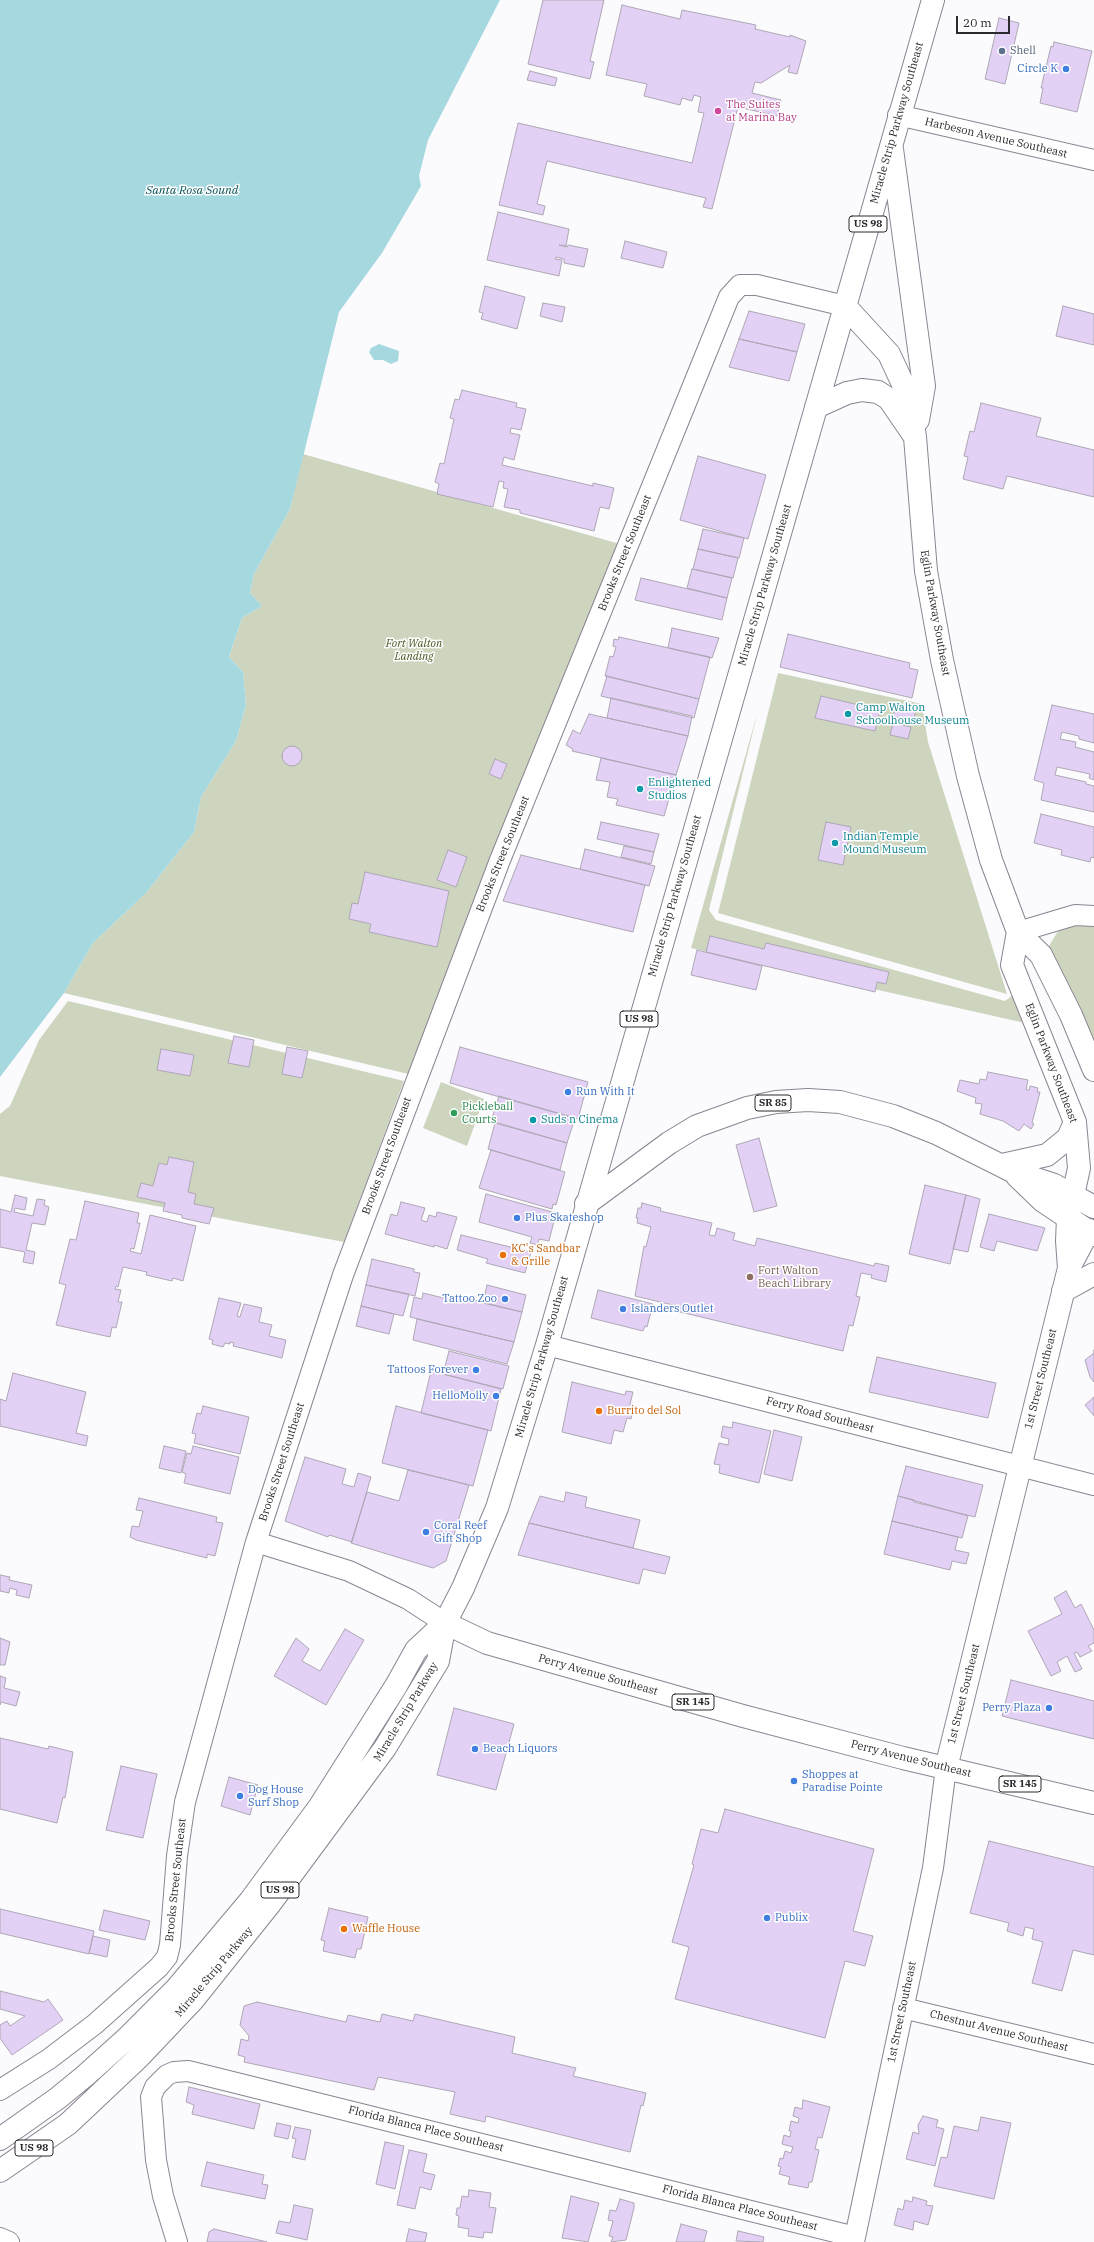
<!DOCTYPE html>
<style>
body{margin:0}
#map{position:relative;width:1094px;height:2242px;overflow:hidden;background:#fbfafd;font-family:"IBM Plex Serif",serif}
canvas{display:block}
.scale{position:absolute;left:956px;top:16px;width:54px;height:18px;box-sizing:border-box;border:2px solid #2c292f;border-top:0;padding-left:5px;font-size:12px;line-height:14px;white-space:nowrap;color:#2c292f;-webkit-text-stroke:3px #fff;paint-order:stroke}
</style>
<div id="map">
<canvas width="1094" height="2242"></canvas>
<div class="scale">20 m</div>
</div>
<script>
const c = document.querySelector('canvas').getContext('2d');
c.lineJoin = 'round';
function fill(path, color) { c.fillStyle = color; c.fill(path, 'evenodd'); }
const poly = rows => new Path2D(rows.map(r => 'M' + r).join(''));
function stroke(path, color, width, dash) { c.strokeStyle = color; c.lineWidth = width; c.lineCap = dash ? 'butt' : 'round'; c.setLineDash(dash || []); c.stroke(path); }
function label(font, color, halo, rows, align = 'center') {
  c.font = font + ' "IBM Plex Serif",serif'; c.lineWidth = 3; c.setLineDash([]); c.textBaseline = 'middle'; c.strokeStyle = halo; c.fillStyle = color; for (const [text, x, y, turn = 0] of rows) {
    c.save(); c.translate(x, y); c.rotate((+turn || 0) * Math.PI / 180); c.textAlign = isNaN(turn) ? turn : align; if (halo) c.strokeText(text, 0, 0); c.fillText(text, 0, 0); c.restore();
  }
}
fill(poly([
 [303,454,627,546,417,1076,64,993,93,943,146,893,194,832,201,797,236,741,246,705,243,672,229,657,242,618,262,606,250,593,254,574,290,509],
 [778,673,922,704,928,742,1007,994,718,913],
 [758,711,709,910,716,920,1005,1001,1013,995,1025,1023,691,948],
 [1094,923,1094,1048,1050,953,1049,946,1058,931,1074,924],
 [68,1001,404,1081,344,1242,0,1176,0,1114,10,1106,39,1040],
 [441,1082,484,1099,467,1146,423,1128]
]), '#cdd5bf');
fill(poly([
 [0,0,500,0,428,140,419,176,421,186,382,253,339,312,290,509,254,574,250,593,262,606,242,618,229,657,243,672,246,705,236,741,201,797,194,832,146,893,93,943,64,993,0,1077],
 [379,344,399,351,398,361,391,364,383,360,374,360,369,352,371,348]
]), '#a6d8df');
const building = poly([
 [543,0,604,0,590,61,594,62,590,79,528,64,543,0],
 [622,5,680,19,682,10,756,25,755,29,790,37,790,35,806,41,797,74,788,72,790,65,761,83,755,82,752,93,781,100,777,116,738,107,712,209,703,207,706,198,547,161,537,204,545,206,543,215,499,205,518,123,692,163,704,113,698,112,701,97,694,95,692,101,682,98,680,105,644,96,647,84,606,75,622,5],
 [999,18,1019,23,1005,84,985,79,999,18],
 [1054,42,1092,51,1077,112,1040,103,1043,88,1041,88,1051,46,1053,47,1054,42],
 [530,71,557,78,555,86,527,80,530,71],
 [498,212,569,229,566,246,559,245,567,247,568,245,588,249,584,267,564,263,564,259,556,257,555,259,562,260,559,276,487,260,498,212],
 [625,241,667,252,663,268,621,258,625,241],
 [485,286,525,297,517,329,481,319,483,313,479,312,485,286],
 [543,303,565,307,562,322,540,316,543,303],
 [1063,306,1094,314,1094,345,1056,336,1063,306],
 [749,311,805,324,797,352,739,339,749,311],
 [739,339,797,352,789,381,729,367,739,339],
 [462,390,517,403,516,407,526,409,521,430,511,428,510,433,520,435,514,460,504,457,502,465,593,486,593,483,614,488,609,509,600,507,594,531,520,513,520,510,504,507,508,489,503,488,504,482,499,481,493,507,437,494,439,484,435,482,440,463,444,464,454,419,450,418,455,399,459,400,462,390],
 [981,403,1041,418,1036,436,1094,450,1094,497,1007,476,1003,489,963,479,968,457,964,456,970,431,974,432,981,403],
 [698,456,766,475,748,539,680,520,698,456],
 [703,529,744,538,739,558,698,549,703,529],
 [698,549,738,558,733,578,693,569,698,549],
 [692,569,732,578,727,598,687,588,692,569],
 [641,578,727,598,722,620,635,600,641,578],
 [672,628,719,638,712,658,668,648,672,628],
 [788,634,910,663,909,668,918,670,912,698,780,667,788,634],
 [619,637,710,657,699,699,605,676,610,656,613,657,616,647,613,646,614,639,618,640,619,637],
 [607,676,699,699,694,718,601,696,607,676],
 [821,696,880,710,875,731,815,718,821,696],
 [611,698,692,716,688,736,607,718,611,698],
 [896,705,916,710,913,721,893,717,896,705],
 [1052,705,1094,714,1094,743,1079,739,1079,736,1062,732,1060,739,1076,742,1075,747,1094,752,1094,780,1089,778,1090,774,1057,767,1055,775,1086,782,1086,784,1094,786,1094,812,1041,800,1044,783,1034,780,1052,705],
 [589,714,688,736,676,775,572,751,573,749,566,745,573,730,580,734,589,714],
 [893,723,911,727,908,739,890,735,893,723],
 '282 756a10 10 0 1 1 20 0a10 10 0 1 1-20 0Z',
 [601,758,676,775,664,816,616,805,618,799,607,797,610,782,596,780,601,758],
 [495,759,507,764,501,779,489,774,495,759],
 [1041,814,1094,827,1094,858,1091,857,1090,862,1061,855,1062,850,1034,843,1041,814],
 [601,822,659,834,654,852,597,839,601,822],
 [826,822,851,827,843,865,818,860,826,822],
 [624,846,654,852,651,864,621,857,624,846],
 [585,849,655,866,649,886,580,869,585,849],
 [448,850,467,857,456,887,437,880,448,850],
 [521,855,645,885,633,932,503,901,521,855],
 [365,872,449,891,437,947,369,932,371,924,349,919,352,903,358,904,365,872],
 [710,936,764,949,766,943,889,972,886,984,877,982,875,992,706,952,710,936],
 [697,950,762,966,756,990,691,975,697,950],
 [234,1036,254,1040,249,1067,228,1063,234,1036],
 [287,1047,308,1051,302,1078,282,1074,287,1047],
 [460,1047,588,1082,578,1119,450,1083,460,1047],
 [161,1049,194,1055,190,1076,157,1070,161,1049],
 [988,1072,1028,1080,1026,1090,1029,1090,1030,1086,1038,1088,1037,1092,1040,1092,1032,1123,1034,1124,1031,1129,1024,1124,1019,1131,1003,1121,980,1114,982,1104,975,1103,976,1098,957,1091,960,1080,979,1084,980,1079,986,1080,988,1072],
 [499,1096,575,1118,567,1143,491,1121,499,1096],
 [495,1123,567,1143,560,1170,488,1149,495,1123],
 [759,1138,777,1206,754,1212,736,1145,759,1138],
 [491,1150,565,1172,556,1205,553,1204,552,1209,479,1188,491,1150],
 [169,1157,194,1162,188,1192,196,1194,194,1204,214,1208,209,1224,182,1218,182,1215,163,1211,165,1203,137,1197,141,1183,153,1186,159,1163,167,1165,169,1157],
 [925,1185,966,1195,950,1264,909,1254,925,1185],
 [486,1194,556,1213,549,1241,539,1239,538,1245,530,1243,532,1237,479,1222,486,1194],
 [15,1195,27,1198,25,1210,15,1208,14,1212,33,1216,37,1199,45,1200,44,1205,49,1207,45,1225,32,1223,26,1250,35,1252,33,1264,23,1262,25,1252,0,1247,0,1209,11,1212,15,1195],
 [966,1195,980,1199,968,1252,953,1249,966,1195],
 [85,1201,139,1213,137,1223,140,1223,134,1249,131,1248,130,1251,141,1254,150,1215,196,1226,183,1281,173,1278,172,1281,146,1275,147,1272,123,1267,118,1287,116,1286,115,1289,121,1290,118,1302,122,1302,116,1328,112,1327,110,1337,56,1325,66,1285,59,1283,70,1239,76,1240,85,1201],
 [401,1202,425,1208,421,1220,427,1222,429,1215,436,1217,437,1212,457,1217,447,1249,434,1245,434,1247,385,1234,391,1214,397,1216,401,1202],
 [642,1203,661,1208,660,1211,712,1223,709,1235,715,1236,717,1228,735,1233,733,1240,755,1246,757,1238,874,1266,875,1263,889,1266,886,1282,871,1278,872,1275,861,1273,856,1296,860,1297,853,1326,849,1325,843,1351,672,1310,673,1305,635,1296,644,1246,646,1247,651,1227,637,1223,638,1218,636,1218,638,1208,641,1208,642,1203],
 [989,1214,1045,1228,1037,1251,997,1241,994,1251,980,1247,989,1214],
 [461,1235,531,1252,525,1273,486,1263,488,1259,457,1250,461,1235],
 [372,1259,414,1269,414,1272,420,1273,415,1296,366,1285,372,1259],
 [366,1285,409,1294,403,1316,361,1306,366,1285],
 [487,1285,526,1295,522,1312,483,1303,487,1285],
 [598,1290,653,1304,647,1327,645,1326,643,1331,591,1318,598,1290],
 [423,1293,460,1302,461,1297,522,1312,514,1342,410,1317,414,1297,422,1299,423,1293],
 [219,1298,241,1303,237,1316,240,1317,244,1304,262,1308,259,1322,272,1325,269,1336,286,1340,282,1358,233,1346,234,1343,230,1342,230,1344,225,1343,223,1347,212,1344,213,1340,209,1339,219,1298],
 [361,1306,394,1314,389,1334,356,1326,361,1306],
 [417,1319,514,1342,507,1364,413,1340,417,1319],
 [1094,1350,1094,1382,1090,1377,1085,1360,1094,1353,1094,1350],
 [449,1351,509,1366,503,1389,443,1374,449,1351],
 [877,1357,996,1383,988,1418,869,1392,877,1357],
 [431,1371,501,1389,491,1431,421,1413,431,1371],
 [13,1373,86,1392,76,1433,88,1436,86,1446,0,1426,0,1399,6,1401,13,1373],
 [572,1382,625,1395,626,1391,633,1392,630,1404,634,1405,631,1419,627,1418,623,1432,614,1430,611,1444,562,1432,572,1382],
 [1094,1397,1094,1416,1085,1405,1094,1397],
 [203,1406,249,1417,240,1454,194,1443,196,1434,192,1433,197,1413,201,1414,203,1406],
 [396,1406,488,1430,473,1486,382,1463,396,1406],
 [733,1422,771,1431,759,1483,719,1473,720,1465,714,1464,719,1443,728,1445,729,1439,721,1437,723,1426,732,1428,733,1422],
 [774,1430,802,1437,792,1481,764,1474,774,1430],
 [164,1446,186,1451,181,1473,159,1468,164,1446],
 [193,1446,239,1457,230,1494,184,1483,186,1474,182,1472,187,1453,191,1454,193,1446],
 [305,1457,346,1469,342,1484,354,1487,358,1473,371,1477,352,1542,329,1535,328,1537,285,1521,305,1457],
 [906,1466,983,1485,975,1517,914,1502,914,1500,898,1496,906,1466],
 [408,1470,469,1485,446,1561,433,1568,351,1543,367,1492,399,1501,408,1470],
 [566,1492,587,1497,585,1507,640,1520,633,1548,529,1523,540,1496,564,1502,566,1492],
 [898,1496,968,1516,962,1538,892,1521,898,1496],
 [139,1498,217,1517,216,1522,223,1523,215,1556,207,1554,207,1558,136,1540,130,1537,132,1526,139,1527,143,1511,136,1510,139,1498],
 [892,1521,958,1537,955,1550,969,1553,966,1564,952,1561,950,1570,884,1554,892,1521],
 [529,1523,670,1557,665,1574,643,1569,639,1584,518,1555,529,1523],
 [0,1575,10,1577,9,1580,32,1585,29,1598,16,1595,17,1590,10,1588,9,1593,0,1591,0,1575],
 [1066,1591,1075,1608,1081,1604,1094,1630,1094,1643,1088,1646,1092,1651,1080,1657,1077,1652,1074,1653,1082,1669,1075,1672,1067,1656,1057,1662,1061,1671,1051,1676,1028,1631,1062,1614,1054,1598,1066,1591],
 [345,1629,364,1640,326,1705,274,1676,296,1638,309,1649,302,1661,320,1671,345,1629],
 [0,1638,10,1642,5,1665,0,1665,0,1638],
 [0,1676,6,1678,4,1688,20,1692,16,1706,1,1702,0,1705,0,1676],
 [1011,1680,1094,1701,1094,1739,1002,1716,1011,1680],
 [454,1708,514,1724,496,1790,437,1775,454,1708],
 [0,1738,48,1749,49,1746,73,1752,65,1798,63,1797,57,1823,0,1809,0,1738],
 [121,1766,157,1774,143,1838,106,1830,121,1766],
 [229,1777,258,1785,250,1815,221,1806,229,1777],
 [725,1809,874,1849,853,1931,873,1936,865,1966,845,1961,825,2038,675,1999,689,1947,672,1942,694,1865,692,1864,701,1829,718,1833,725,1809],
 [989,1841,1094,1867,1094,1955,1073,1950,1062,1991,1032,1983,1043,1942,1032,1939,1034,1929,1025,1927,1023,1936,1007,1931,1009,1923,970,1913,989,1841],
 [329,1908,368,1917,361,1949,357,1949,355,1958,323,1951,325,1941,321,1940,329,1908],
 [0,1909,94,1931,89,1954,0,1933,0,1909],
 [104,1910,150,1921,145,1940,99,1930,104,1910],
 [93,1936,110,1940,107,1957,89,1953,93,1936],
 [0,1991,44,2002,48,1999,63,2020,12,2055,0,2038,0,2025,7,2021,10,2026,25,2016,0,2009,0,1991],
 [257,2002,346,2022,348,2015,380,2022,382,2014,413,2021,415,2014,515,2037,512,2053,576,2068,573,2076,646,2093,643,2106,641,2105,630,2152,486,2116,485,2122,450,2114,455,2092,378,2077,374,2090,244,2062,245,2057,238,2055,241,2039,248,2041,249,2036,240,2025,244,2006,257,2002],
 [189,2087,260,2104,254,2129,192,2114,194,2105,186,2102,189,2087],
 [803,2100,830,2107,822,2138,818,2137,815,2149,819,2150,812,2182,809,2182,808,2188,788,2184,790,2177,779,2174,781,2167,778,2166,780,2158,783,2159,785,2151,791,2153,793,2147,782,2144,784,2135,790,2137,791,2131,789,2131,791,2121,798,2123,799,2118,793,2116,795,2107,802,2109,803,2100],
 [923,2116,938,2120,936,2127,944,2129,935,2166,906,2159,913,2132,919,2134,918,2125,923,2116],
 [981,2117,1011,2123,994,2199,934,2186,941,2157,947,2158,954,2126,978,2131,981,2117],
 [277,2123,291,2126,288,2139,274,2136,277,2123],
 [295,2127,311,2130,305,2160,292,2157,296,2139,292,2138,295,2127],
 [385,2142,404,2146,395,2189,376,2184,385,2142],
 [409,2150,427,2154,423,2172,435,2175,431,2190,420,2187,415,2209,397,2205,409,2150],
 [207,2162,264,2175,262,2184,268,2185,265,2199,201,2186,207,2162],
 [469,2190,491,2193,489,2207,496,2208,492,2233,484,2232,483,2238,468,2236,469,2229,458,2227,459,2216,456,2215,457,2208,460,2208,462,2196,468,2197,469,2190],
 [571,2196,599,2203,588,2242,562,2238,571,2196],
 [913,2197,927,2201,926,2205,933,2206,928,2225,914,2221,913,2230,894,2225,898,2208,903,2210,905,2200,912,2202,913,2197],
 [620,2199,634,2203,634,2208,626,2240,611,2242,613,2237,609,2236,613,2221,608,2220,610,2210,616,2211,620,2199],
 [294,2205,313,2209,307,2240,276,2233,279,2221,290,2223,294,2205],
 [681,2224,707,2231,704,2242,676,2242,681,2224],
 [214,2229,267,2242,207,2242,209,2232,214,2229],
 [409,2229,427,2233,425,2242,406,2242,409,2229],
 [738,2231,764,2237,763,2242,736,2241,738,2231]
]);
fill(building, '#e3d1f5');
stroke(building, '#aea7b5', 1);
const minor = poly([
 [898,115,1094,160],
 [1018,932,1075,915,1094,916],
 [547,1345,1094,1485],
 [256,1542,349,1571,408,1599,445,1623],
 [903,2008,1094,2054],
 [0,2090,49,2059,95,2024,159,1967,167,1957,170,1945,177,1856,185,1802,256,1542,343,1275,500,860,729,297,740,285,757,285,845,306],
 [0,2238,9,2242],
 [177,2242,163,2196,156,2160,151,2097,155,2087,167,2075,174,2072,188,2071,855,2237],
 [854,2242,933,1868,946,1768]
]);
const tertiary = poly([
 [1068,1218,1067,1241,1069,1268],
 [946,1768,1069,1268,1089,1230]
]);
const primary = poly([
 [445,1623,487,1643,743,1716,903,1758,1094,1803]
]);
const trunk = poly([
 [892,149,924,386,918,420],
 [845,306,889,354,909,397,915,437,926,571,942,660,968,776,991,860,1018,932,1041,955,1071,1015,1094,1070],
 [816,407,847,393,862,390,878,392,889,399,913,434],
 [1018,932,1012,965,1075,1122,1079,1168,1068,1218],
 [1002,1165,1047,1155,1068,1138,1075,1122],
 [1017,1176,1043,1201,1094,1235],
 [586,1204,669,1143,697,1126,747,1108,776,1102,808,1100,840,1102,893,1116,936,1133,1012,1171,1054,1185,1094,1207],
 [1063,1291,1094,1274],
 [0,2139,58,2098,86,2075,126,2039,176,1989,250,1901,320,1806,396,1686,416,1650,445,1623],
 [0,2171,68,2124,139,2057,193,2000,269,1905,385,1748,438,1661,445,1623,463,1588,497,1508,547,1345,933,0]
]);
stroke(minor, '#8b8492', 22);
stroke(tertiary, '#8b8492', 24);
stroke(primary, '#8b8492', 24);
stroke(trunk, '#8b8492', 24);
stroke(minor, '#fff', 20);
stroke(tertiary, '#fff', 22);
stroke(primary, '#fff', 22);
stroke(trunk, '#fff', 22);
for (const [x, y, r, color] of [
 [1002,51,4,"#5c6f8a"],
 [1066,69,4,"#3f7fe0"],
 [718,111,4,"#d1479c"],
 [848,714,4,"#0f9aa8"],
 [640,789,4,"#0f9aa8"],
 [835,843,4,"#0f9aa8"],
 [568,1092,4,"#3f7fe0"],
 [454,1113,4,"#2e9e5b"],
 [533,1120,4,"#0f9aa8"],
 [517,1218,4,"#3f7fe0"],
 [503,1255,4,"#e8710a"],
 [750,1277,4,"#8d6e63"],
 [505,1299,4,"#3f7fe0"],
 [623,1309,4,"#3f7fe0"],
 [476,1370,4,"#3f7fe0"],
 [496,1396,4,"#3f7fe0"],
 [599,1411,4,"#e8710a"],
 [426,1532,4,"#3f7fe0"],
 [1049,1708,4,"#3f7fe0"],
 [475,1749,4,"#3f7fe0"],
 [794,1781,4,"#3f7fe0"],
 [240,1796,4,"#3f7fe0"],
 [767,1918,4,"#3f7fe0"],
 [344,1929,4,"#e8710a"]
]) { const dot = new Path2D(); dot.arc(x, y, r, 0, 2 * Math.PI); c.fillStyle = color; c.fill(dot); stroke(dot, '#fff', 1.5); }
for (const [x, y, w] of [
 [868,224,38],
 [639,1019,38],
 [773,1103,36],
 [693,1702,42],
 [1020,1784,42],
 [280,1890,38],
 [34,2148,38]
]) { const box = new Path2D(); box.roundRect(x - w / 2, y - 8, w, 16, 3); c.fillStyle = '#fff'; c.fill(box); stroke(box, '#2c292f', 1); }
label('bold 10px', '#2c292f', null, [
 ["US 98",868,224],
 ["US 98",639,1019],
 ["SR 85",773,1103],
 ["SR 145",693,1702],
 ["SR 145",1020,1784],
 ["US 98",280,1890],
 ["US 98",34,2148]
]);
label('11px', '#4e5e75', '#fff', [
 ["Shell",1010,51]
], 'left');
label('11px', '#366cbe', '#fff', [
 ["Circle K",1058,69,"right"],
 ["Run With It",576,1092],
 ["Plus Skateshop",525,1218],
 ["Tattoo Zoo",497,1299,"right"],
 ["Islanders Outlet",631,1309],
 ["Tattoos Forever",468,1370,"right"],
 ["HelloMolly",488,1396,"right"],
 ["Coral Reef",434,1526],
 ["Gift Shop",434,1539],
 ["Perry Plaza",1041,1708,"right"],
 ["Beach Liquors",483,1749],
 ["Shoppes at",802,1775],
 ["Paradise Pointe",802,1788],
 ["Dog House",248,1790],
 ["Surf Shop",248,1803],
 ["Publix",775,1918]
], 'left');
label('11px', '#b23c85', '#fff', [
 ["The Suites",726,105],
 ["at Marina Bay",726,118]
], 'left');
label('11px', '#2c292f', '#fff', [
 ["Miracle Strip Parkway Southeast",897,123,-74],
 ["Harbeson Avenue Southeast",996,138,13],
 ["Brooks Street Southeast",625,553,-68],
 ["Miracle Strip Parkway Southeast",765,585,-74],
 ["Eglin Parkway Southeast",935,613,80],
 ["Brooks Street Southeast",503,854,-68],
 ["Miracle Strip Parkway Southeast",675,896,-74],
 ["Eglin Parkway Southeast",1051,1063,69],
 ["Brooks Street Southeast",387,1156,-70],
 ["Miracle Strip Parkway Southeast",542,1357,-74],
 ["1st Street Southeast",1041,1379,-76],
 ["Ferry Road Southeast",820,1415,15],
 ["Brooks Street Southeast",282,1462,-72],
 ["Perry Avenue Southeast",598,1675,16],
 ["1st Street Southeast",964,1694,-76],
 ["Miracle Strip Parkway",406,1712,-59],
 ["Perry Avenue Southeast",911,1759,14],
 ["Brooks Street Southeast",176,1880,-84],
 ["Miracle Strip Parkway",214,1972,-50],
 ["1st Street Southeast",902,2012,-78],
 ["Chestnut Avenue Southeast",999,2031,14],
 ["Florida Blanca Place Southeast",426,2129,14],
 ["Florida Blanca Place Southeast",740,2208,14]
]);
label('italic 11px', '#46571f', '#fff', [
 ["Fort Walton",414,644],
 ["Landing",414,657]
]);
label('11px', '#0d838f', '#fff', [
 ["Camp Walton",856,708],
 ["Schoolhouse Museum",856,721],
 ["Enlightened",648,783],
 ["Studios",648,796],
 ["Indian Temple",843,837],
 ["Mound Museum",843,850],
 ["Suds n Cinema",541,1120]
], 'left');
label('11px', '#27864d', '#fff', [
 ["Pickleball",462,1107],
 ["Courts",462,1120]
], 'left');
label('11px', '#c56008', '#fff', [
 ["KC's Sandbar",511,1249],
 ["& Grille",511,1262],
 ["Burrito del Sol",607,1411],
 ["Waffle House",352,1929]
], 'left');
label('11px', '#785e54', '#fff', [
 ["Fort Walton",758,1271],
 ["Beach Library",758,1284]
], 'left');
label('italic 12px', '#08525a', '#fff', [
 ["Santa Rosa Sound",192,191]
]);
</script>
